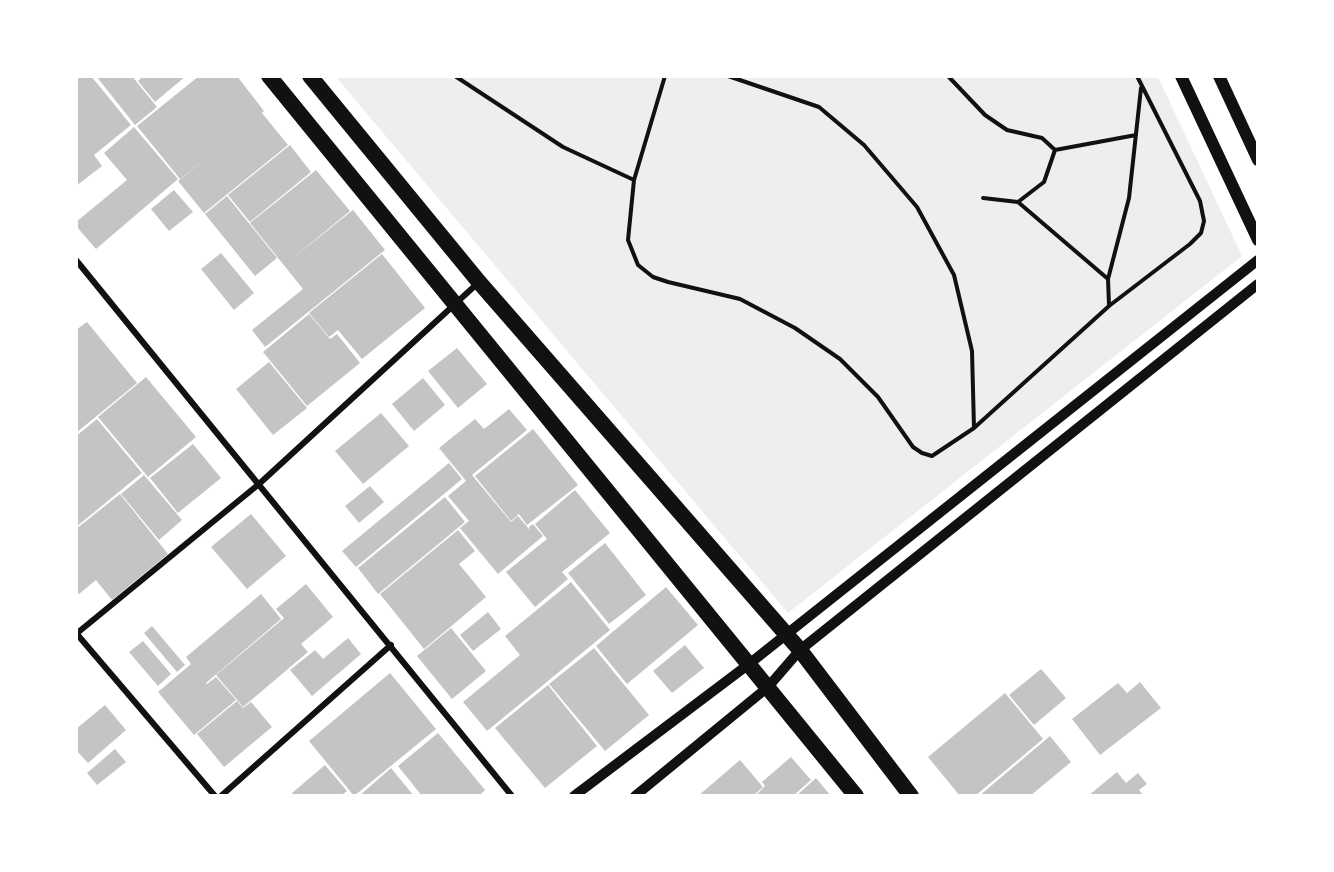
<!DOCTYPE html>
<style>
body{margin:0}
#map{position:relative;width:1334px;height:872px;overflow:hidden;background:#fff;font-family:"IBM Plex Sans",sans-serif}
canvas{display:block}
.frame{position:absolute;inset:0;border:78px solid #fff;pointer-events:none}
</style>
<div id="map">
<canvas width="1334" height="872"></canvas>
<div class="frame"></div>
</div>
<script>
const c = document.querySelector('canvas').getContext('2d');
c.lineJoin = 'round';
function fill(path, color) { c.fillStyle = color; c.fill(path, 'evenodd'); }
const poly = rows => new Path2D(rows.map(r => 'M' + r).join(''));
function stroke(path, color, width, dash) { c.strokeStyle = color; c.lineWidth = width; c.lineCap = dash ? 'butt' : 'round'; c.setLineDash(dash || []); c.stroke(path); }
fill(poly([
 [336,77,1158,77,1242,256,788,613]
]), '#eee');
fill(poly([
 [80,76,91,76,131,125,94,155,102,166,76,186,76,80],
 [96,76,132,76,157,107,135,125],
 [143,76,186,76,155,102,138,81],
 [199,76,237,76,264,111,262,113,288,145,204,213,178,181,217,150,180,179,137,126],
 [134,127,178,179,96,249,76,226,76,222,127,180,104,153],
 [290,145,311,172,250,222,228,195],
 [316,170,350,211,287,263,353,210,385,250,265,347,252,330,303,289,250,223],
 [174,190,193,212,169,231,151,209],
 [227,196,277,258,255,276,205,214],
 [221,253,254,293,234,310,201,269],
 [382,254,425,308,362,359,338,330,329,337,309,313],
 [309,314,330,339,337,334,360,363,307,406,263,352],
 [87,322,137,383,76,433,76,330],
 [457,348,487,384,458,408,428,371],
 [269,362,307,408,273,435,236,389],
 [146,377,196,437,148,477,98,417],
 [423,378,445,405,414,431,392,404],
 [509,409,527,430,472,475,511,522,518,516,530,530,529,527,533,524,543,536,498,574,460,528,469,521,448,496,466,481,439,448,475,419,484,429],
 [381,413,409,446,363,484,335,451],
 [97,419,142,473,76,527,76,436],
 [533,429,578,485,527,525,519,514,511,521,475,476],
 [193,444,221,478,178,513,150,478],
 [449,463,462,479,356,567,342,551],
 [144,475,182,520,159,540,121,494],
 [370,486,384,502,359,523,345,506],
 [575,490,610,533,562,572,568,579,535,607,506,572,547,539,535,524],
 [120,494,168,554,112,600,96,580,79,594,76,591,76,529],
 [445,497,465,522,378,594,358,568],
 [251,514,286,556,247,589,211,547],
 [458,530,475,551,459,564,486,597,424,649,380,594],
 [605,543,646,595,609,624,568,573],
 [571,582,610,630,487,731,463,702,520,655,505,636],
 [306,584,333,617,301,644,308,652,243,707,216,675,284,618,276,609],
 [666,587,698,625,627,684,596,646],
 [261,594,281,619,206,683,207,684,216,677,236,700,194,735,158,692,191,664,186,657],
 [488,612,501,629,473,651,460,635],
 [152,626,185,665,177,672,144,633],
 [451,628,486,671,452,699,417,656],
 [348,638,361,654,312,696,290,670,315,650,323,659],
 [143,641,171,674,158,686,129,652],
 [685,645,704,668,672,693,653,671],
 [594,648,649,715,605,751,549,684],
 [1041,669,1066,698,1034,725,1009,695],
 [390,673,436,729,354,796,309,741],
 [1140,682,1161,708,1100,755,1072,719,1118,683,1127,693],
 [548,685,597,746,545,788,495,728],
 [1005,693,1043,739,975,796,960,796,928,757],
 [237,701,243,708,251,702,272,727,224,767,197,734],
 [105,705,126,730,88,763,76,750,76,729],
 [438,733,485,790,479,796,422,796,398,766],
 [1050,736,1071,762,1030,796,979,796],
 [115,749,126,762,97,785,87,773],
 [791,757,811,780,793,796,755,796,765,786,762,782],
 [740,760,763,787,753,796,698,796],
 [325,765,347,791,341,796,294,796,292,793],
 [391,768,414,796,359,796],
 [1117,772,1126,783,1138,773,1147,784,1139,790,1144,796,1088,796],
 [816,778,831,796,796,796]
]), '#c4c4c4');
stroke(poly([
 [455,76,563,147,634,180],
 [665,76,634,180,628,240,638,265,653,277,668,282,740,299,795,328,840,359,878,397,913,447,922,453,932,456,974,428,1109,306,1190,244,1201,233,1204,221,1200,201,1137,76],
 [728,76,819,107,864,145,917,207,954,275,972,351,974,428],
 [948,76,985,115,1007,130,1042,138,1055,150,1044,182,1018,202,983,198],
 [1055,150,1136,135],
 [1018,202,1108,279],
 [1109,305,1108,279,1129,198,1141,88]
]), '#111', 4);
stroke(poly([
 [76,260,512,796],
 [76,633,215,796],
 [76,634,259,484,479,282],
 [221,796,391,645]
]), '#111', 6);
stroke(poly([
 [574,796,749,664,1258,260],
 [635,796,768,687,800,650,1258,284]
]), '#111', 10);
stroke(poly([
 [1181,76,1258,240],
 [1219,76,1258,160]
]), '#111', 12);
stroke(poly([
 [269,76,856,796],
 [310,76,479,282,800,650,911,796]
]), '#111', 16);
</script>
